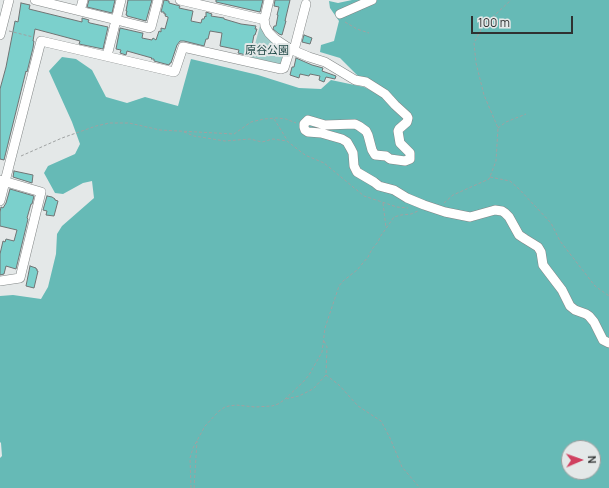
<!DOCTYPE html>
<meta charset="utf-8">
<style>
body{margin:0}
#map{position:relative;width:609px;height:488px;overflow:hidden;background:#e4e8e8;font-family:Manrope,sans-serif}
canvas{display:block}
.north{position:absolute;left:561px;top:440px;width:40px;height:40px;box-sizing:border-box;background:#e4e8e8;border:1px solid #9c9f9f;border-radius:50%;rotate:88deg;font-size:11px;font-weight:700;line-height:16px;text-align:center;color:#2f3131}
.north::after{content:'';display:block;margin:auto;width:14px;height:18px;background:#d0405f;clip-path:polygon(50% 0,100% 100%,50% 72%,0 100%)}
.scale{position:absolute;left:471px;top:16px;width:102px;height:18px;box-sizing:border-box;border:2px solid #2f3131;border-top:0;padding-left:5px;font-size:12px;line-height:14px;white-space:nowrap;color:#2f3131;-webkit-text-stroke:3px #e4e8e8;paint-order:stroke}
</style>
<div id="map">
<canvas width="609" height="488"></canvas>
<div class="north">N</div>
<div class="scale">100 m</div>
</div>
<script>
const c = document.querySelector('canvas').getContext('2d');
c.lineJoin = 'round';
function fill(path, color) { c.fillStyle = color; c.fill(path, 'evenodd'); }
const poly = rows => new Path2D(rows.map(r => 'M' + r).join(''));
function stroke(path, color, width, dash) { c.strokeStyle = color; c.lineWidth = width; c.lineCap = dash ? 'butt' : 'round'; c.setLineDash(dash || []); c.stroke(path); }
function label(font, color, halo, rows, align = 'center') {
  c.font = font + ' Manrope,"Noto Sans JP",sans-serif'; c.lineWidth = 4; c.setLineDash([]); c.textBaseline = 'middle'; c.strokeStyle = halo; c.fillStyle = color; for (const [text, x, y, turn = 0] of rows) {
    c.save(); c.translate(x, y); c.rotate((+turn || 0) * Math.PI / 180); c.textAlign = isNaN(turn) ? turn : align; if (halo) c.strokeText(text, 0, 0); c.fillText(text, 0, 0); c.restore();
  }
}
fill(poly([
 [261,22,286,51,280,65,251,59]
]), '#9dcdca');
fill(poly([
 [352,0,609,0,609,488,0,488,0,458,2,456,1,443,0,442,0,296,13,295,41,299,48,287,56,254,57,234,62,226,94,198,92,181,83,183,63,194,55,193,44,173,48,166,75,154,80,144,72,122,49,71,62,57,76,59,92,70,106,97,127,103,145,97,178,106,191,59,258,75,299,88,321,89,331,80,364,87,385,97,388,93,358,76,340,58,320,52,321,45,334,41,339,21,330,8,329,1,338,3],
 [569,448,593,448,593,472,569,472]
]), '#66bab6');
const building = poly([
 [89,0,115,0,112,13,87,7,89,0],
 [128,0,152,0,146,21,127,16,127,15,126,15,127,11,126,11,128,0],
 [164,0,169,1,169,3,180,6,179,8,193,11,191,21,201,23,202,19,204,19,205,16,206,17,206,12,212,14,211,16,224,18,224,19,241,24,256,26,255,29,257,29,255,35,254,35,250,56,238,53,239,50,220,46,222,33,210,31,208,39,206,39,204,46,184,41,180,41,177,45,171,63,170,63,169,65,154,61,154,59,151,59,152,58,127,51,126,55,120,53,121,50,116,49,120,28,142,33,143,33,142,38,152,40,153,38,156,40,159,31,161,32,161,28,165,29,168,18,168,17,165,16,166,14,164,14,164,12,161,12,164,0],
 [216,0,263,0,260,12,216,2,216,0],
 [275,0,290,0,285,21,286,21,282,35,279,34,273,29,274,26,276,26,278,15,277,15,279,7,274,6,275,0],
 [21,3,30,5,29,9,82,22,82,18,89,20,88,22,90,23,108,27,103,49,79,44,80,41,35,29,33,41,34,41,33,48,27,72,26,71,4,160,0,159,0,89,6,67,15,21,18,22,21,3],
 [304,35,312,38,310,44,302,42,304,35],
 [296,58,312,65,323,68,322,71,336,76,335,79,326,77,324,82,319,80,320,76,310,74,309,76,300,74,299,78,290,75,292,67,294,67,296,58],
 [14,171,33,175,32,183,13,177,14,171],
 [10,189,34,196,32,204,31,204,27,218,28,219,16,269,6,266,4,274,0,275,0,254,3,241,5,242,6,239,14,241,17,230,0,226,0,212,1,207,3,208,6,203,10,189],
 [47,196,52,197,55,199,55,200,58,201,54,216,46,215,47,211,43,210,47,196],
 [30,266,36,268,36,269,37,269,37,271,38,271,34,288,26,286,30,266]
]);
fill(building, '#7bd0cc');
stroke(building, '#707474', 1);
const minor = poly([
 [35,0,149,28,151,27,158,0],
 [180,0,261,19,265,17,269,0],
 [80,11,83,0],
 [340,14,372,0],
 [264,18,265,26,269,33,275,39,290,49,309,57,325,62,355,80,366,82,385,94,395,105,407,116,408,118,407,122,399,129,398,131,400,143,410,153,410,159,405,161,390,159,386,156,375,155,372,150,368,135,366,131,359,126,355,124,325,125,308,120,304,124,304,127,305,130,308,132,321,133,342,139,347,142,351,149,353,153,354,166,357,172,374,182,379,186,394,190,407,198,424,205,445,212,470,217,495,210,502,211,505,213,509,217,519,235,525,239,538,247,541,252,543,265,562,290,570,306,575,310,586,314,589,316,594,322,603,340,609,343],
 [0,35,9,0],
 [294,50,306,4],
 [107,56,121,0],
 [0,180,41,192,20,278,0,281],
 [0,201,41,41,174,72,175,71,183,47,281,69,284,68,290,49]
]);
stroke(minor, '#838787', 10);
stroke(poly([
 [345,22,357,29,369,33],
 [9,31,33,37],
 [274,119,281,130,287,140],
 [498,128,506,122,526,114],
 [184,132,194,136,225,141,250,139,262,142,273,139,287,141,305,155,324,163,364,196,397,207,408,208],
 [21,156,62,138,96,126,110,123,129,123,160,130,234,134,251,122,264,119,277,118,286,119,296,123],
 [490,177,510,181,519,189,551,223,560,241,595,286,609,296],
 [383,203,386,228],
 [444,203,453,195,489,179,496,161,498,128,484,95,476,63,474,43,483,26,511,0],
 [326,375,339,385,358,406,381,421,390,438,402,467,420,488],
 [286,399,299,396,313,389,326,375,327,347,324,341],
 [191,488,190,458,193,448,205,426,219,411,225,407,229,406,236,405,255,407,272,406,278,404,284,400,303,382,309,375,322,352,325,328,339,286,343,281,357,270,368,257,372,249,378,242,380,237,394,217,401,215,411,214,418,211],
 [194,488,197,441]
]), '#9fa2a2', 1, [3, 2]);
stroke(minor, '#fff', 9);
label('11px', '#234b49', '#e4e8e8', [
 ["原谷公園",267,51]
]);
</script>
